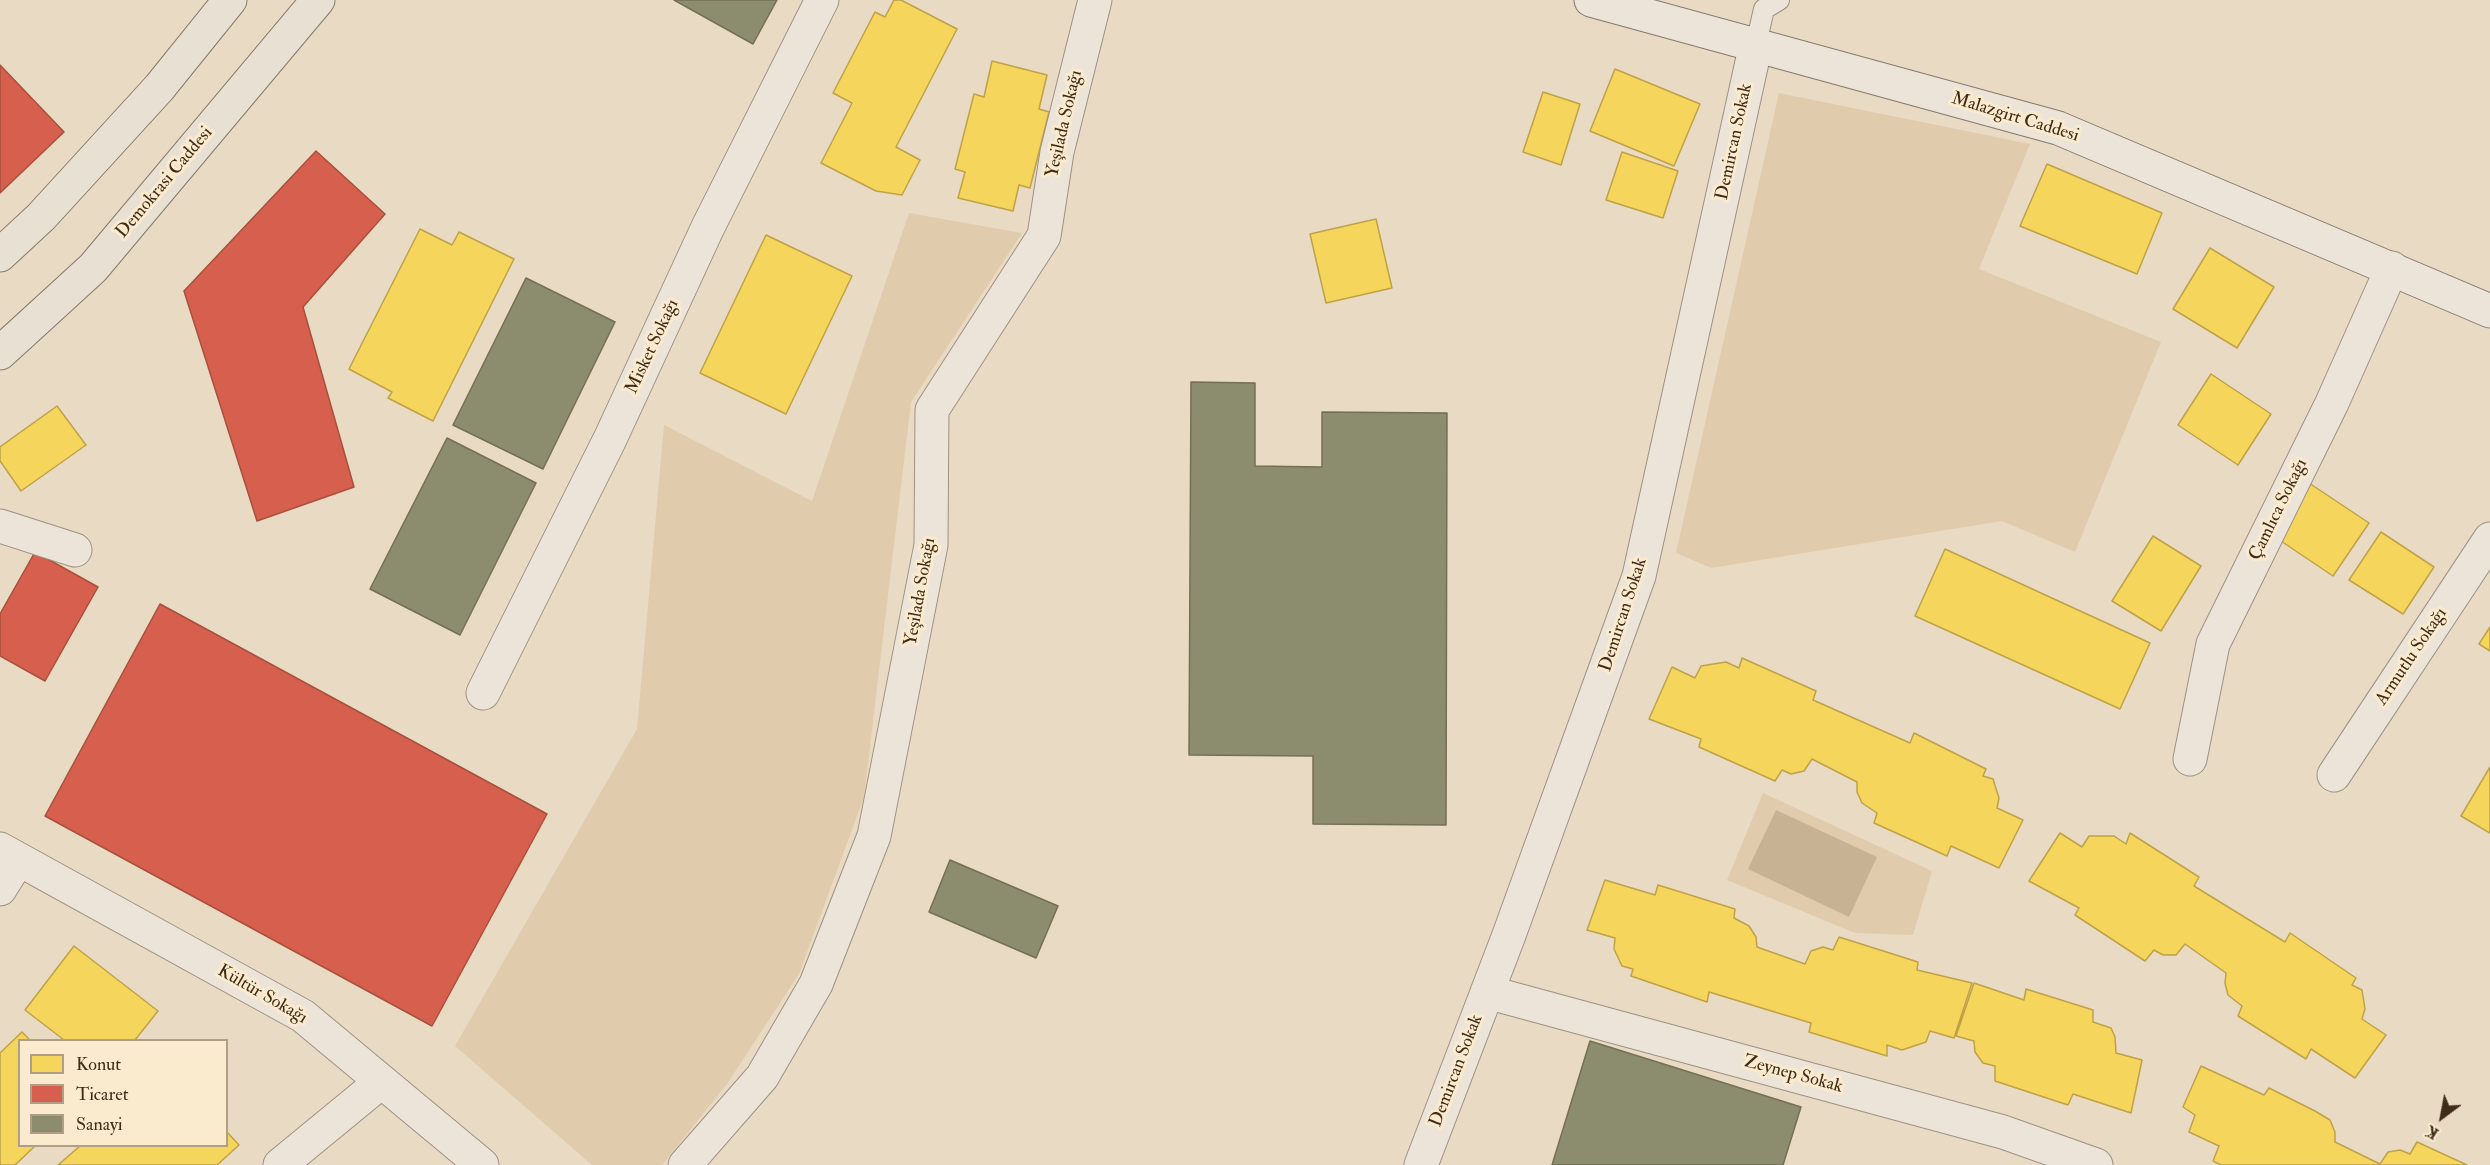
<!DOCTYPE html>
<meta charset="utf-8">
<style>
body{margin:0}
#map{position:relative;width:2490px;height:1165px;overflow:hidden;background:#e9dac3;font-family:"IM FELL Double Pica",serif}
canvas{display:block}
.legend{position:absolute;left:18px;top:1039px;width:210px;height:108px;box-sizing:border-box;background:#faeace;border:2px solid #b09e86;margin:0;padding:8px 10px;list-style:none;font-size:18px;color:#402b19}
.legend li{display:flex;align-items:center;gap:12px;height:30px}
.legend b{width:30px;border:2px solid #b09e86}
.north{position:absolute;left:2412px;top:1087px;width:60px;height:60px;-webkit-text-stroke:4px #faeace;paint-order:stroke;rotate:212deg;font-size:16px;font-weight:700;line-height:24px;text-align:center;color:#402b19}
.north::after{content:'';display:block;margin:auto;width:21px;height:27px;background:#402b19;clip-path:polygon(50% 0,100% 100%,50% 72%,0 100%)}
</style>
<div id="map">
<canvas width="2490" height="1165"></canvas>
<ul class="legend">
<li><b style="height:16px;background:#f6d55c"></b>Konut</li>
<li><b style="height:16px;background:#d6604d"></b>Ticaret</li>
<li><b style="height:16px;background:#8c8c6e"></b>Sanayi</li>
</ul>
<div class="north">K</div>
</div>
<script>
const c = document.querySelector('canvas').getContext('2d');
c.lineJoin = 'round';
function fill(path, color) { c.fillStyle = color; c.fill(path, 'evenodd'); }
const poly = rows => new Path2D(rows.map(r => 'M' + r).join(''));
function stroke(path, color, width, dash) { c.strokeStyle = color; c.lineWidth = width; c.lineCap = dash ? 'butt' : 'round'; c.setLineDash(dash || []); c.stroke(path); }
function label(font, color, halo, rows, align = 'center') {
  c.font = font + ' "IM FELL Double Pica",serif'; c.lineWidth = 6; c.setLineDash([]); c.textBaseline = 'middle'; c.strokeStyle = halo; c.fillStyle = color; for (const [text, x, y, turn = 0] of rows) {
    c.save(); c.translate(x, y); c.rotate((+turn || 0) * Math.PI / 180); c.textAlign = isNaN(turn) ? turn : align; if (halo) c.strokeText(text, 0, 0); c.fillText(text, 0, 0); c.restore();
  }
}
fill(poly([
 [1779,93,2030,144,1979,269,2161,342,2075,552,2002,521,1711,568,1676,553],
 [909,213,1022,233,911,402,864,797,799,974,727,1084,662,1165,592,1165,455,1046,637,729,664,425,812,501],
 [1763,793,1932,871,1913,935,1855,933,1727,880]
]), '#e0ccac');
fill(poly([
 [1776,810,1877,857,1849,917,1748,869]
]), '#c7b293');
const homes = poly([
 [894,0,901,0,957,29,896,147,920,160,902,195,876,191,821,163,852,103,833,93,875,12,885,17,894,0],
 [992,61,1047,75,1039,109,1049,112,1030,188,1019,185,1013,211,958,198,965,172,955,169,974,94,984,97,992,61],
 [1615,69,1700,104,1674,166,1590,131,1615,69],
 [1543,92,1580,104,1561,165,1523,152,1543,92],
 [1622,152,1678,171,1663,218,1606,200,1622,152],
 [2047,164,2162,213,2137,274,2020,226,2047,164],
 [1376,219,1392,288,1326,303,1310,234,1376,219],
 [420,229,452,245,459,232,514,259,433,421,388,398,392,392,349,369,420,229],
 [766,235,852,276,786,414,700,373,766,235],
 [2210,248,2274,287,2237,348,2173,309,2210,248],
 [2211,374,2271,414,2238,465,2178,425,2211,374],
 [57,406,86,445,21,491,0,461,0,447,57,406],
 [2309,483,2369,523,2333,576,2275,537,2309,483],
 [2381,532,2434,567,2403,614,2349,580,2381,532],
 [2153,536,2201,566,2161,631,2112,601,2153,536],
 [1945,549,2150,643,2120,709,1915,616,1945,549],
 [2490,627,2490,651,2479,644,2490,627],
 [1742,658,1816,691,1813,700,1910,743,1914,733,1986,769,1983,776,1993,779,1999,798,1997,808,2023,820,1999,868,1951,846,1947,856,1874,823,1877,813,1862,803,1857,792,1857,782,1812,759,1804,771,1791,774,1782,770,1775,781,1699,747,1701,739,1649,719,1672,667,1695,678,1701,666,1726,662,1739,668,1742,658],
 [2490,767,2490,833,2461,816,2490,767],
 [2060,833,2082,847,2089,836,2114,836,2126,844,2130,833,2199,877,2194,886,2285,942,2290,933,2356,978,2352,985,2362,990,2365,1009,2362,1019,2386,1035,2355,1078,2311,1049,2306,1059,2238,1016,2242,1006,2228,995,2225,983,2226,973,2185,944,2176,955,2163,955,2154,950,2145,961,2075,915,2079,908,2029,881,2060,833],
 [1605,880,1655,895,1658,885,1735,909,1734,918,1749,926,1756,937,1757,947,1805,964,1811,951,1823,947,1833,950,1839,937,1918,962,1917,970,1972,983,1954,1038,1930,1031,1926,1042,1902,1050,1887,1045,1887,1056,1809,1032,1811,1023,1709,992,1707,1002,1631,976,1633,969,1622,966,1614,949,1615,938,1587,930,1605,880],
 [74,946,158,1011,135,1040,64,1040,25,1010,74,946],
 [1974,983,2024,1000,2026,989,2093,1010,2093,1022,2111,1028,2115,1037,2116,1053,2142,1060,2131,1113,2073,1094,2068,1105,1995,1081,1995,1066,1983,1063,1975,1052,1974,1041,1956,1036,1974,983],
 [22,1032,30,1040,20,1040,20,1146,35,1146,15,1165,0,1165,0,1053,22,1032],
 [2201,1066,2264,1095,2269,1088,2315,1111,2330,1120,2335,1132,2335,1142,2380,1164,2388,1152,2400,1150,2410,1154,2417,1142,2467,1165,2221,1165,2213,1161,2219,1146,2189,1132,2195,1115,2183,1107,2201,1066],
 [226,1131,239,1145,217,1165,58,1165,80,1146,226,1146,226,1131]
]);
fill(homes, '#f6d55c');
stroke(homes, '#bfa248', 1.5);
const shops = poly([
 [0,65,64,132,0,193,0,65],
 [316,151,385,214,303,307,354,487,257,521,184,291,316,151],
 [35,552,98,587,45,681,0,656,0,614,35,552],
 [160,604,547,814,432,1026,45,816,160,604]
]);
fill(shops, '#d6604d');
stroke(shops, '#a9503d', 1.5);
const industry = poly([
 [674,0,777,0,753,44,674,0],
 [526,278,615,322,543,469,453,425,526,278],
 [1191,382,1255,383,1255,466,1322,467,1322,412,1447,413,1446,825,1313,824,1313,756,1189,755,1191,382],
 [447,438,536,483,460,635,370,589,447,438],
 [950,860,1058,906,1036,958,929,912,950,860],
 [1590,1041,1801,1107,1783,1165,1552,1165,1590,1041]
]);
fill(industry, '#8c8c6e');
stroke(industry, '#756f54', 1.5);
const lane = poly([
 [1756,44,1764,9,1779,0]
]);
const street = poly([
 [0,526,75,550],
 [483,693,610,439,708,227,822,0],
 [2190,759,2213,644,2332,403,2392,268],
 [2334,775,2490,539],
 [0,849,303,1016,482,1165],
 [0,889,18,860],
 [1487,992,2003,1132,2096,1165],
 [280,1165,381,1082],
 [685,1165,762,1077,816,984,874,836,931,545,932,410,1044,236,1057,152,1095,0],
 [1421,1165,1509,935,1639,576,1756,44]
]);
const secondary = poly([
 [1591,0,2058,128,2490,311]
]);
const primary = poly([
 [0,255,41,217,159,88,230,0],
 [0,353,93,268,318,0]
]);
stroke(lane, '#9d9283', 22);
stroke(street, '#9d9283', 35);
stroke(secondary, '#857a6d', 35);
stroke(primary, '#857a6d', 35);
stroke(lane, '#ece4d8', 20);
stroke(street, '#ece4d8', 33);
stroke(secondary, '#ece4d8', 33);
stroke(primary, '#e8e0d2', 33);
label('18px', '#402b19', '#faeace', [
 ["Malazgirt Caddesi",2015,118,17],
 ["Yeşilada Sokağı",1065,124,-77],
 ["Demircan Sokak",1735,142,-78],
 ["Demokrasi Caddesi",165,183,-50],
 ["Misket Sokağı",653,347,-65],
 ["Çamlıca Sokağı",2279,510,-64],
 ["Yeşilada Sokağı",921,592,-80],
 ["Demircan Sokak",1624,615,-72],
 ["Armutlu Sokağı",2412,657,-56],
 ["Kültür Sokağı",262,995,30],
 ["Demircan Sokak",1457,1071,-69],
 ["Zeynep Sokak",1793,1075,15]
]);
</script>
